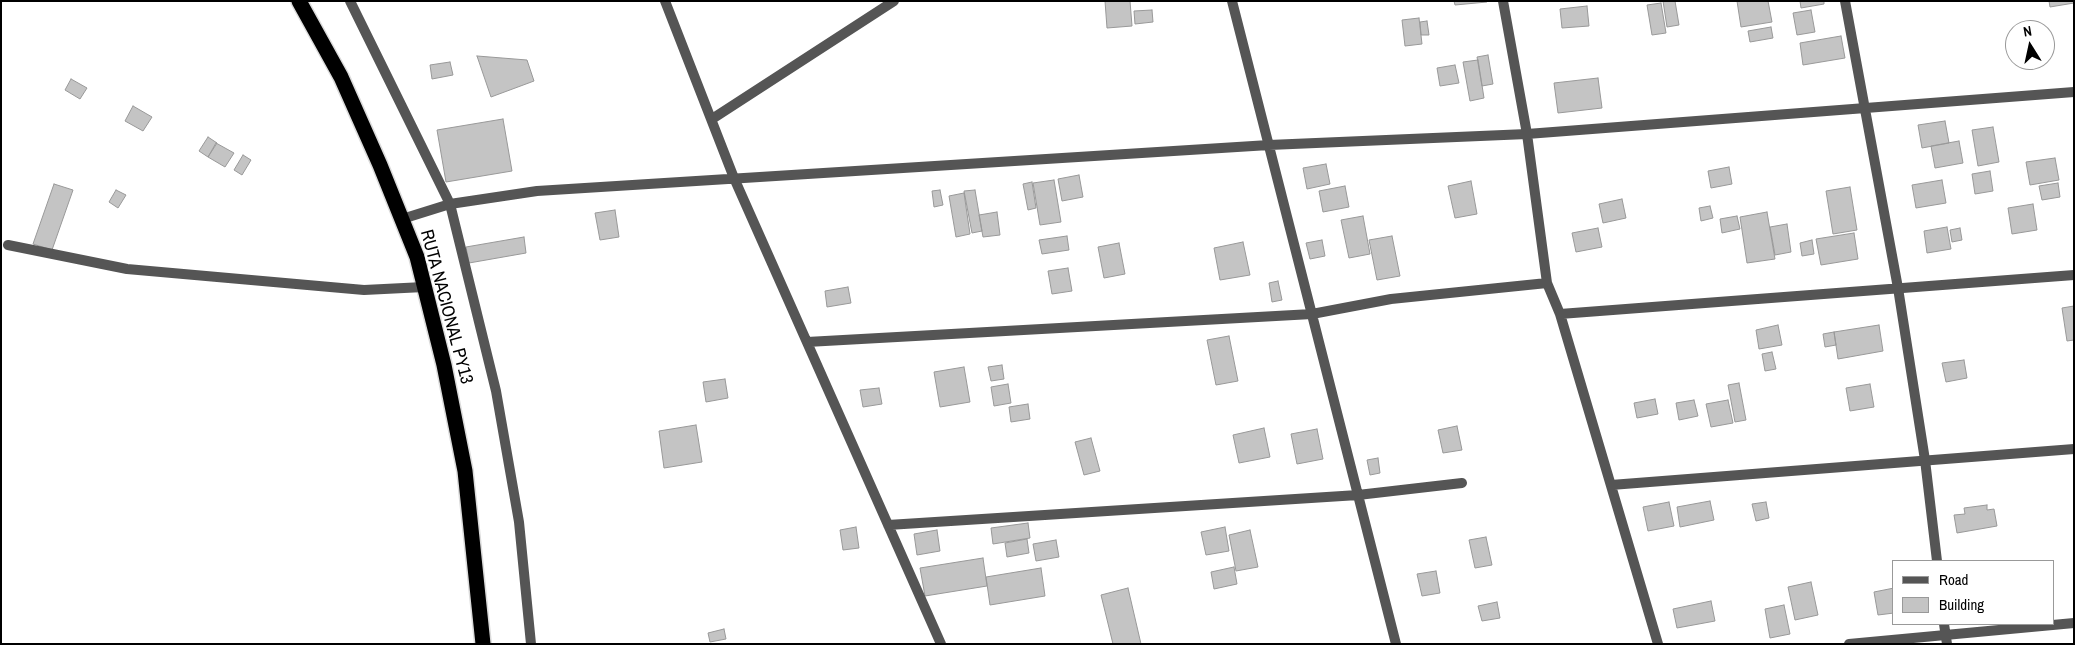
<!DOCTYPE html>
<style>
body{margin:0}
#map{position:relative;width:2075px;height:645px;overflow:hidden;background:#fff;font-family:"Archivo Narrow",sans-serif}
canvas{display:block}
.frame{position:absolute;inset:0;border:2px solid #000;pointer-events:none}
.legend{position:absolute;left:1892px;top:560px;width:162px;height:65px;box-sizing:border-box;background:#fff;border:1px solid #999;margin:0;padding:6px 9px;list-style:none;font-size:15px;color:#000}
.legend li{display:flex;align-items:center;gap:10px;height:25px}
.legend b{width:25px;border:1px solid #999}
.north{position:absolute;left:2005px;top:20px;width:50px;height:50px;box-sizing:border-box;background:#fff;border:1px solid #999;border-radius:50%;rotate:350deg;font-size:14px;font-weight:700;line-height:20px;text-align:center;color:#000}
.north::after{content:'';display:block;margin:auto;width:18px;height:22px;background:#000;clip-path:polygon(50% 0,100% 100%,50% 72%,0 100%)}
</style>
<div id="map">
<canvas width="2075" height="645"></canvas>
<div class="frame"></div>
<ul class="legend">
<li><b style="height:6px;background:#555"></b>Road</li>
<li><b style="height:14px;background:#c4c4c4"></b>Building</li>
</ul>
<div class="north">N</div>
</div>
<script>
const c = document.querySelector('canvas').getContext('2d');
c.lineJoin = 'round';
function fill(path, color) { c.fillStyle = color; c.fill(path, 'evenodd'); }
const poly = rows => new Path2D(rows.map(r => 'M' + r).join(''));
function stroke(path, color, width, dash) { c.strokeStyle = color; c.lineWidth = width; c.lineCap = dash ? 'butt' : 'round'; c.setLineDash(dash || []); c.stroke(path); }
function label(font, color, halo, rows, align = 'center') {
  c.font = font + ' "Archivo Narrow",sans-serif'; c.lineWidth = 5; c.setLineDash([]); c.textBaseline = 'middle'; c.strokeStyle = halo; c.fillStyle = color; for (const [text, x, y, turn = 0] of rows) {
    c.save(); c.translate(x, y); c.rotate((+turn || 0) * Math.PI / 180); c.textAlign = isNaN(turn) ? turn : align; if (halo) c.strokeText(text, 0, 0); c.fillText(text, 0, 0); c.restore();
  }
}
const building = poly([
 [1105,1,1130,1,1132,26,1107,28,1105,1],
 [1454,1,1487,1,1487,2,1455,5,1454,1],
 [1663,1,1675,1,1679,25,1667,27,1663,1],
 [1737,1,1768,1,1772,22,1741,27,1737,1],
 [1800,1,1824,1,1824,4,1801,8,1800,1],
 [2049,1,2074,1,2074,3,2050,7,2049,1],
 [1661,3,1666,33,1652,35,1647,5,1661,3],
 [1587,6,1589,26,1562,28,1560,9,1587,6],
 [1152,10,1153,22,1135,24,1134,11,1152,10],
 [1811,10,1815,32,1797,35,1793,13,1811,10],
 [1419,18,1422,44,1405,46,1402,20,1419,18],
 [1427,21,1429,35,1421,35,1420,22,1427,21],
 [1771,27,1773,38,1750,42,1748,31,1771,27],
 [1841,36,1845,58,1803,65,1800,43,1841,36],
 [1488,55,1493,84,1482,86,1477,57,1488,55],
 [477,56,527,60,534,81,491,97,477,56],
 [1478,60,1484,98,1470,101,1463,62,1478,60],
 [450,62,453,75,432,79,430,65,450,62],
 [1455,65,1459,83,1440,86,1437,68,1455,65],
 [1598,78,1602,108,1558,113,1554,83,1598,78],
 [71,79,87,88,80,99,65,90,71,79],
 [133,106,152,117,143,131,125,121,133,106],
 [503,119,512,171,446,182,437,130,503,119],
 [1945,121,1949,143,1922,148,1918,125,1945,121],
 [1993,127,1999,162,1978,166,1972,130,1993,127],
 [208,137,217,143,208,157,199,151,208,137],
 [1959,141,1963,163,1935,168,1931,146,1959,141],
 [216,143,234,153,225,167,208,157,216,143],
 [243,155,251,160,242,175,234,170,243,155],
 [2055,158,2059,180,2030,185,2026,162,2055,158],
 [1326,164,1330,184,1307,189,1303,168,1326,164],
 [1729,167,1732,184,1711,188,1708,171,1729,167],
 [1990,171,1993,191,1975,194,1972,174,1990,171],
 [1079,175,1083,197,1062,201,1058,179,1079,175],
 [1054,180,1061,222,1040,225,1033,183,1054,180],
 [1942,180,1946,203,1916,208,1912,185,1942,180],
 [1471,181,1477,214,1455,218,1448,186,1471,181],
 [1032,182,1036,208,1028,210,1023,184,1032,182],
 [2058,183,2060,197,2042,200,2039,186,2058,183],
 [54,184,73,190,52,250,33,244,54,184],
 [1345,186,1349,207,1323,212,1319,191,1345,186],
 [1850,187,1857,230,1833,234,1826,191,1850,187],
 [116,190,126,195,118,208,109,202,116,190],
 [940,190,943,205,934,207,932,191,940,190],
 [975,190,982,231,972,233,964,191,975,190],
 [964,193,970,234,956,237,949,196,964,193],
 [1622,199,1626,218,1603,223,1599,204,1622,199],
 [2033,204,2037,230,2012,234,2008,208,2033,204],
 [1710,206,1713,218,1701,221,1699,208,1710,206],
 [615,210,619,237,600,240,595,213,615,210],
 [997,212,1000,235,983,237,979,215,997,212],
 [1767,212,1775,259,1747,263,1740,217,1767,212],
 [1363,216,1370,254,1349,258,1341,220,1363,216],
 [1737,216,1740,229,1722,233,1720,219,1737,216],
 [1787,224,1791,252,1775,255,1770,227,1787,224],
 [1947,227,1951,249,1927,253,1924,231,1947,227],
 [1598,228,1602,247,1576,252,1572,233,1598,228],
 [1960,228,1962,240,1952,242,1950,230,1960,228],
 [1854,233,1858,259,1821,265,1816,239,1854,233],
 [1067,236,1069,250,1042,254,1039,240,1067,236],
 [1392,236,1400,276,1377,280,1369,240,1392,236],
 [524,237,526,253,469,263,466,247,524,237],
 [1322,240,1325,256,1310,259,1306,243,1322,240],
 [1812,240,1814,254,1802,256,1800,243,1812,240],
 [1243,242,1250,275,1220,280,1214,248,1243,242],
 [1119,243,1125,274,1104,278,1098,247,1119,243],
 [1068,268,1072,291,1052,294,1048,271,1068,268],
 [1278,281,1282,300,1272,302,1269,283,1278,281],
 [848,287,851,303,827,307,825,291,848,287],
 [2074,306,2074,340,2067,341,2062,308,2074,306],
 [1778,325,1782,345,1759,349,1756,330,1778,325],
 [1879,325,1883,351,1838,359,1834,332,1879,325],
 [1834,332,1836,345,1825,347,1823,334,1834,332],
 [1229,336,1238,381,1216,385,1207,340,1229,336],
 [1772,352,1776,369,1765,371,1762,354,1772,352],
 [1964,360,1967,378,1946,382,1942,363,1964,360],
 [1002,365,1004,379,991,381,988,367,1002,365],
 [964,367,970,402,940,407,934,372,964,367],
 [725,379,728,398,706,402,703,382,725,379],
 [1739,383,1746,420,1735,422,1728,385,1739,383],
 [1008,384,1011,403,994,406,991,387,1008,384],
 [1870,384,1874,407,1850,411,1846,388,1870,384],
 [879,388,882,404,863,407,860,390,879,388],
 [1655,399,1658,414,1637,418,1634,403,1655,399],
 [1694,400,1698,416,1679,420,1676,403,1694,400],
 [1728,400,1733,423,1711,427,1706,404,1728,400],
 [1028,404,1030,419,1011,422,1009,407,1028,404],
 [696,425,702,462,664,468,659,431,696,425],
 [1457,426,1462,450,1443,453,1438,430,1457,426],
 [1264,428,1270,457,1239,463,1233,435,1264,428],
 [1317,429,1323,459,1297,464,1291,434,1317,429],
 [1091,438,1100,471,1084,475,1075,442,1091,438],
 [1378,458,1380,473,1370,475,1367,460,1378,458],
 [1710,501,1714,520,1680,527,1677,507,1710,501],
 [1669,502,1674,526,1648,531,1643,507,1669,502],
 [1766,502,1769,518,1756,521,1752,504,1766,502],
 [1987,505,1987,510,1994,509,1997,526,1957,533,1954,515,1965,514,1964,508,1987,505],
 [1028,523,1030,538,993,544,991,528,1028,523],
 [856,527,859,548,843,550,840,530,856,527],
 [1225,527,1229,551,1206,555,1201,532,1225,527],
 [937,530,940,551,917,555,914,534,937,530],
 [1250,530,1258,567,1236,571,1229,535,1250,530],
 [1486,537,1492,565,1475,568,1469,540,1486,537],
 [1027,539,1029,553,1007,557,1005,543,1027,539],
 [1056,540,1059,557,1036,561,1033,544,1056,540],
 [983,558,987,586,925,596,920,568,983,558],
 [1234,567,1237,584,1214,589,1211,572,1234,567],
 [1041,568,1045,596,990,605,986,577,1041,568],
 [1436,571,1440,593,1422,596,1417,574,1436,571],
 [1811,582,1818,615,1795,620,1788,587,1811,582],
 [1128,588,1141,644,1113,644,1101,595,1128,588],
 [1894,588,1894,613,1878,615,1874,592,1894,588],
 [1711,601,1715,621,1677,628,1673,609,1711,601],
 [1497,602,1500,618,1482,621,1478,606,1497,602],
 [1784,605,1790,634,1770,638,1765,609,1784,605],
 [724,629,726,639,710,642,708,633,724,629]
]);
fill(building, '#c4c4c4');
stroke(building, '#999', 1);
const highway = poly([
 [299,1,341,77,380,165,417,257,444,365,465,471,483,644]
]);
stroke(highway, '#dbdbdb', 18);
stroke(poly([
 [350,1,450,204,496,391,519,522,531,644],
 [665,1,734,178,941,644],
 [1232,1,1396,644],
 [1503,1,1527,134,1547,283,1560,314,1658,644],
 [1845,1,1898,288,1925,460,1937,561],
 [712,119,894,1],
 [402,219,450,204,537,191,1269,145,1527,134,2074,92],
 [8,245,127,269,364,290,424,287],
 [1560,314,2074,275],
 [807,342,1312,314,1391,299,1547,283],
 [1611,485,2074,449],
 [888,525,1358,495,1462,483],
 [1944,624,1947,644],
 [1849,644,2074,623]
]), '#555', 10);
stroke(highway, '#000', 15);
label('18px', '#000', '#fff', [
 ["RUTA NACIONAL PY13",446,307,75]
]);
</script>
